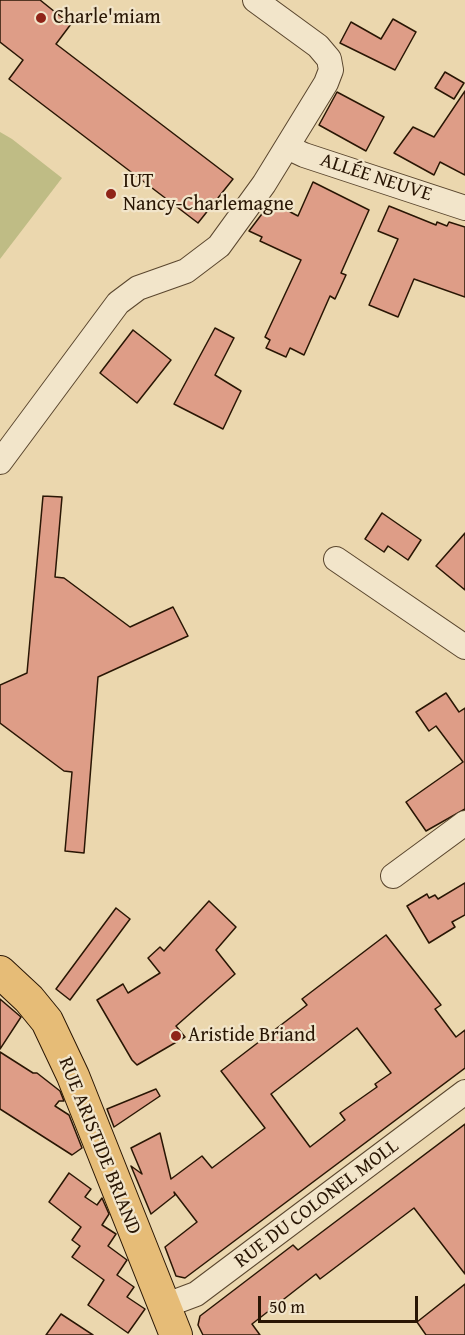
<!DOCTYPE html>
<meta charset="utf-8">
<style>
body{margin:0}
#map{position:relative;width:465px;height:1335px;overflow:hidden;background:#ebd7ae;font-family:"Gentium Book Plus",serif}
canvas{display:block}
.scale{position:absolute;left:258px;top:1296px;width:160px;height:27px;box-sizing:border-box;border:3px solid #291604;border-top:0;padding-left:8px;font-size:18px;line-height:21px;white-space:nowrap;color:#291604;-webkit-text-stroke:4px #f2e5ca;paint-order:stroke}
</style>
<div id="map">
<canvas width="465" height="1335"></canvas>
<div class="scale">50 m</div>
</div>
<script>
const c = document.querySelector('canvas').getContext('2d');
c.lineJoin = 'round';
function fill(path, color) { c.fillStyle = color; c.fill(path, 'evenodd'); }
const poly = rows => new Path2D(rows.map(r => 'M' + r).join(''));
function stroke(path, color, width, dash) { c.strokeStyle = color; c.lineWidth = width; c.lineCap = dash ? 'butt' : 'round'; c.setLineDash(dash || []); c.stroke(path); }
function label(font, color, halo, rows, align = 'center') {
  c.font = font + ' "Gentium Book Plus",serif'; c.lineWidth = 4.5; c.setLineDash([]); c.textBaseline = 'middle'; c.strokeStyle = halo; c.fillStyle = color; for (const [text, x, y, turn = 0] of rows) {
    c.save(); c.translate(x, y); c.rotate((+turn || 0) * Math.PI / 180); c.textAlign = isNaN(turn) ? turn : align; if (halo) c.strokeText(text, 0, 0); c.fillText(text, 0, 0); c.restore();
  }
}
fill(poly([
 [0,132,12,139,62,178,0,259]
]), '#bfbc85');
const building = poly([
 [0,0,40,0,55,12,71,24,56,44,233,179,198,223,9,79,23,60,0,42,0,0],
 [393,19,416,32,395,70,340,43,351,22,381,39,393,19],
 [445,72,464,83,454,99,435,88,445,72],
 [465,91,465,175,440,162,434,175,394,153,413,127,434,137,465,91],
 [337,92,384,117,366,151,319,125,337,92],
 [313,182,369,210,341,273,346,275,335,299,330,296,304,355,290,348,286,357,266,348,270,340,265,337,301,260,260,241,262,237,249,231,271,202,298,216,313,182],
 [389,206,436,225,437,222,447,226,449,222,465,227,465,297,414,279,398,317,369,305,398,239,378,231,389,206],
 [215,328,234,338,215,375,241,391,223,429,174,404,215,328],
 [133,330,171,360,137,403,100,373,133,330],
 [43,496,62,497,55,577,64,578,130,627,173,607,188,636,98,677,84,853,65,851,72,772,64,771,0,723,0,685,27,673,43,496],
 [382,513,421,540,408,560,388,546,384,552,365,539,382,513],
 [465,533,465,590,436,566,465,533],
 [446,693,459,712,465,708,465,809,426,831,406,802,463,762,436,726,429,731,416,712,446,693],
 [465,883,465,915,452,922,455,927,429,943,407,906,427,894,429,898,435,895,438,899,465,883],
 [209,901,236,927,216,950,235,974,176,1026,185,1037,137,1065,132,1060,97,1000,123,984,128,993,160,973,148,958,160,947,164,951,209,901],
 [116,908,130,919,70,1000,56,989,116,908],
 [386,935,441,1005,435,1009,456,1037,465,1030,465,1068,185,1278,176,1276,165,1247,197,1222,174,1192,175,1195,151,1214,131,1166,142,1174,131,1148,160,1133,171,1179,202,1156,212,1168,265,1128,221,1071,307,1005,302,999,386,935],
 [357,1028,391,1073,375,1084,377,1087,340,1113,345,1120,310,1147,271,1094,357,1028],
 [0,999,21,1017,0,1049,0,999],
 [0,1052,33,1073,37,1073,60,1091,64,1101,59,1101,55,1106,69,1115,82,1148,72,1155,0,1109,0,1052],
 [156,1089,160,1096,114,1127,107,1109,156,1089],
 [465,1124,465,1274,414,1208,320,1279,316,1274,252,1324,260,1335,203,1335,198,1325,200,1316,293,1245,298,1250,465,1124],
 [69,1173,91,1189,85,1197,97,1205,102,1198,109,1214,102,1225,116,1234,108,1246,127,1260,117,1275,134,1287,127,1297,145,1309,128,1333,88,1305,104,1280,72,1257,80,1246,72,1240,81,1227,49,1202,69,1173],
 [465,1284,465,1335,426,1335,417,1322,465,1284],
 [61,1314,93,1335,46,1335,61,1314]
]);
fill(building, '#de9d87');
stroke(building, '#291604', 1.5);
const minor = poly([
 [287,147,304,155,465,208],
 [0,462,118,303,138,288,186,271,219,246,264,184,326,83,331,70,329,59,318,46,255,0],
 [336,559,465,647],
 [393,876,465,823],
 [164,1306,196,1294,465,1092]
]);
const major = poly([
 [0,972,29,999,47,1021,73,1076,176,1335]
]);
stroke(minor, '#5a462e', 26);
stroke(major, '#291604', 34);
stroke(minor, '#f2e5ca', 24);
stroke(major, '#e6bc77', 32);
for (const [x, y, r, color] of [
 [41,18,6,"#8f2418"],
 [111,194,6,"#8f2418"],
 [176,1036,6,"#8f2418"]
]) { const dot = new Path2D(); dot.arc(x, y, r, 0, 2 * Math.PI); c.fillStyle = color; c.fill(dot); stroke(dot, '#f2e5ca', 2); }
label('20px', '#291604', '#f2e5ca', [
 ["Charle'miam",53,18],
 ["IUT",123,182],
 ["Nancy-Charlemagne",123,205],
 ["Aristide Briand",188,1036]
], 'left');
label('20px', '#291604', '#f2e5ca', [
 ["ALLÉE NEUVE",376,178,18],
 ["RUE ARISTIDE BRIAND",99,1146,68],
 ["RUE DU COLONEL MOLL",317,1204,-37]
]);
</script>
